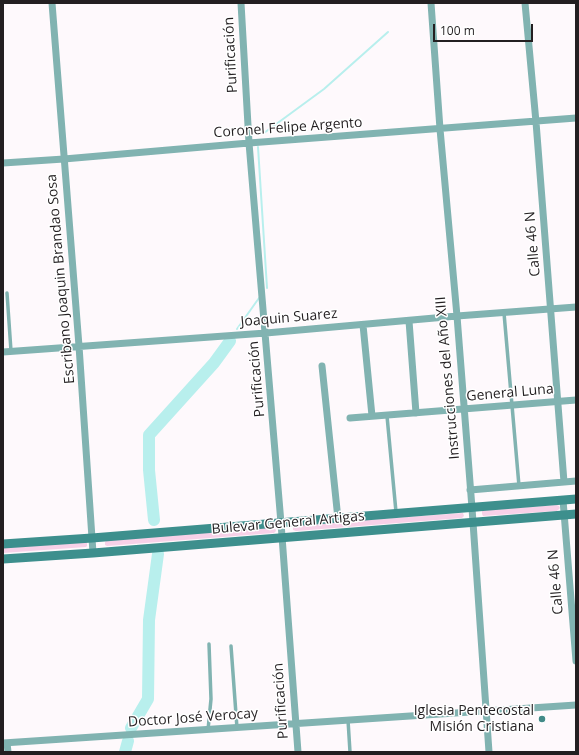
<!DOCTYPE html>
<meta charset="utf-8">
<style>
body{margin:0}
#map{position:relative;width:579px;height:755px;overflow:hidden;background:#fef9fc;font-family:"Open Sans",sans-serif}
canvas{display:block}
.frame{position:absolute;inset:0;border:4px solid #231f21;pointer-events:none}
.scale{position:absolute;left:433px;top:24px;width:100px;height:18px;box-sizing:border-box;border:2px solid #231f21;border-top:0;padding-left:5px;font-size:12px;line-height:14px;white-space:nowrap;color:#231f21;-webkit-text-stroke:3px #fff;paint-order:stroke}
</style>
<div id="map">
<canvas width="579" height="755"></canvas>
<div class="frame"></div>
<div class="scale">100 m</div>
</div>
<script>
const c = document.querySelector('canvas').getContext('2d');
c.lineJoin = 'round';
function fill(path, color) { c.fillStyle = color; c.fill(path, 'evenodd'); }
const poly = rows => new Path2D(rows.map(r => 'M' + r).join(''));
function stroke(path, color, width, dash) { c.strokeStyle = color; c.lineWidth = width; c.lineCap = dash ? 'butt' : 'round'; c.setLineDash(dash || []); c.stroke(path); }
function label(font, color, halo, rows, align = 'center') {
  c.font = font + ' "Open Sans",sans-serif'; c.lineWidth = 3; c.setLineDash([]); c.textBaseline = 'middle'; c.strokeStyle = halo; c.fillStyle = color; for (const [text, x, y, turn = 0] of rows) {
    c.save(); c.translate(x, y); c.rotate((+turn || 0) * Math.PI / 180); c.textAlign = isNaN(turn) ? turn : align; if (halo) c.strokeText(text, 0, 0); c.fillText(text, 0, 0); c.restore();
  }
}
fill(poly([
 [557,505,559,506,560,508,557,511,483,516,482,514,482,511,484,510],
 [463,513,464,516,462,518,296,531,293,530,293,527,295,525],
 [274,527,275,528,276,531,274,533,107,546,105,545,105,542,107,540],
 [86,541,87,543,87,546,86,547,3,553,3,548]
]), '#f7d1e8');
stroke(poly([
 [264,133,324,89,388,32],
 [258,147,267,288],
 [237,329,259,298]
]), '#b8efed', 2);
stroke(poly([
 [154,520,149,470,149,435,214,363,230,341],
 [131,728,148,699,149,620,158,554],
 [125,752,128,741]
]), '#b8efed', 12);
stroke(poly([
 [7,293,11,351],
 [504,313,519,486],
 [387,416,396,512],
 [231,646,237,728],
 [348,720,350,752],
 [208,730,211,699,209,644]
]), '#81b3b1', 3.5);
stroke(poly([
 [52,3,79,346,93,553],
 [241,3,249,143,281,523,298,752],
 [431,3,440,129,457,316,472,508,489,752],
 [525,3,536,122,564,482],
 [3,163,64,159,249,143,576,118],
 [409,321,416,413],
 [363,325,372,416],
 [3,352,266,333,457,316,576,307],
 [322,366,338,519],
 [350,418,576,400],
 [470,490,576,481],
 [563,500,576,661],
 [3,743,576,705],
 [7,743,8,752]
]), '#81b3b1', 7);
stroke(poly([
 [3,544,92,538,576,499],
 [3,559,93,553,576,514]
]), '#3d8f8d', 9);
for (const [x, y, r, color] of [
 [542,719,4,"#428a88"]
]) { const dot = new Path2D(); dot.arc(x, y, r, 0, 2 * Math.PI); c.fillStyle = color; c.fill(dot); stroke(dot, '#fff', 1.5); }
label('14px', '#231f21', '#fff', [
 ["Purificación",231,55,-93],
 ["Coronel Felipe Argento",288,128,-4],
 ["Calle 46 N",533,244,-95],
 ["Escribano Joaquin Brandao Sosa",61,279,-95],
 ["Joaquin Suarez",289,318,-5],
 ["Instrucciones del Año XIII",448,378,-95],
 ["Purificación",257,379,-95],
 ["General Luna",510,393,-5],
 ["Bulevar General Artigas",288,523,-5],
 ["Calle 46 N",556,582,-95],
 ["Purificación",281,701,-94],
 ["Doctor José Verocay",193,718,-4]
]);
label('14px', '#231f21', '#fff', [
 ["Iglesia Pentecostal",534,711],
 ["Misión Cristiana",534,727]
], 'right');
</script>
